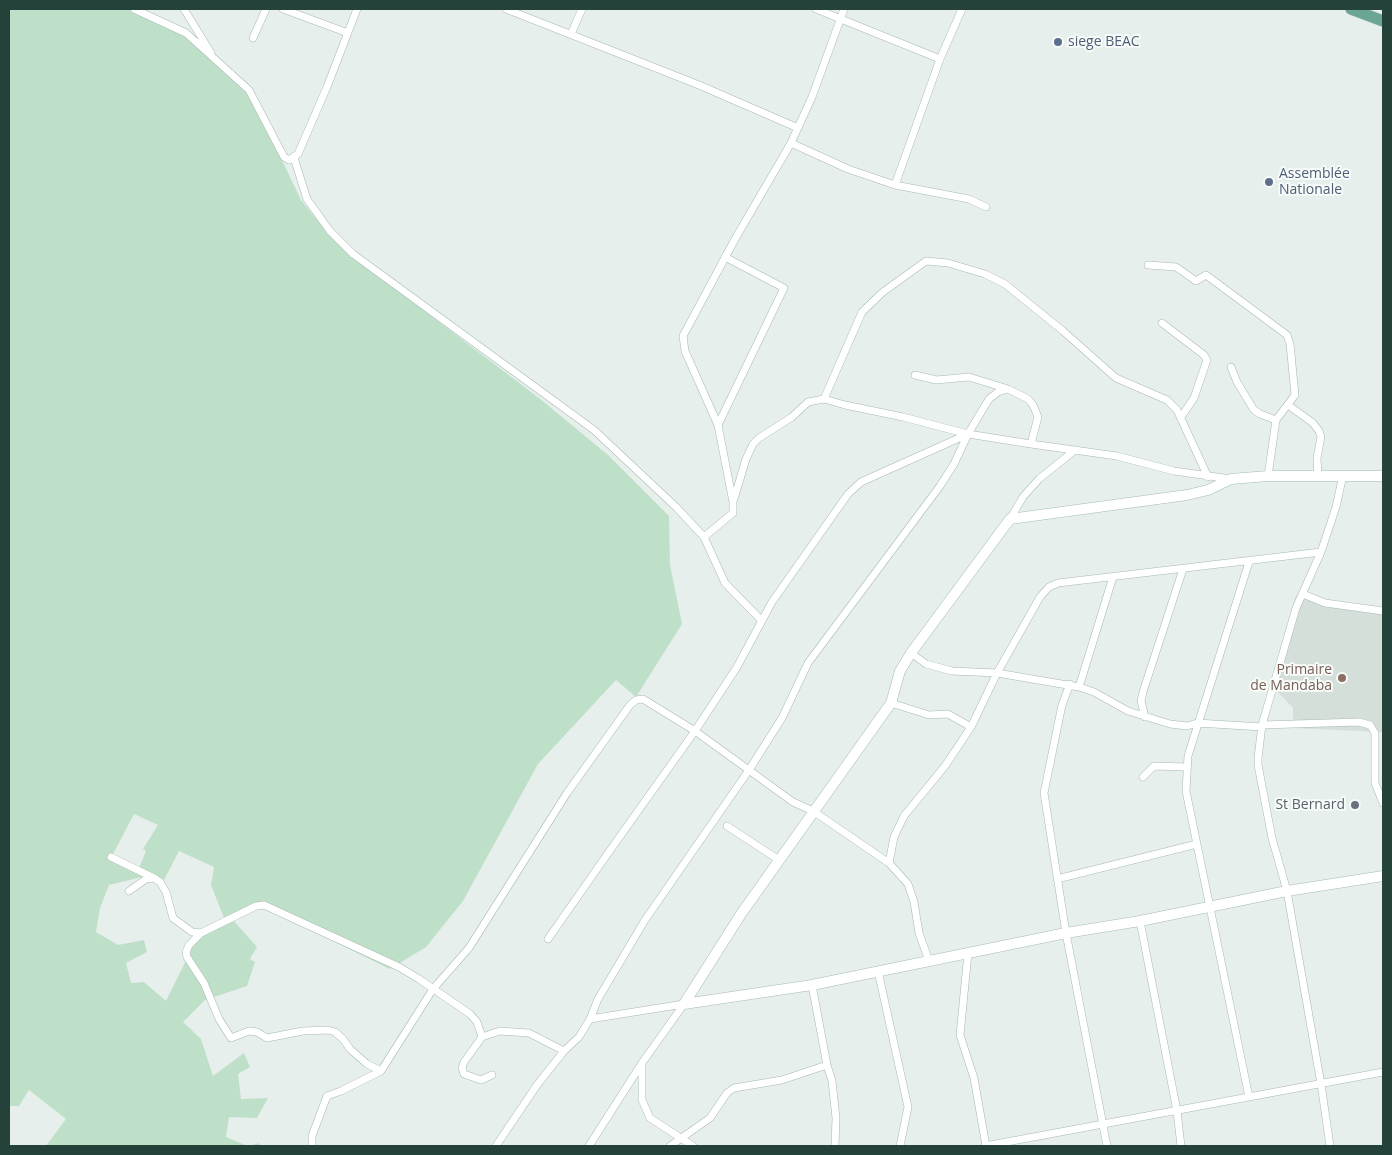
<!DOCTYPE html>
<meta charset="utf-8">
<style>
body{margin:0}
#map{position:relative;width:1392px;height:1155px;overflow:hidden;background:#e6efeb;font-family:"Open Sans",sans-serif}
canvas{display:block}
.frame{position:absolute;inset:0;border:10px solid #24423a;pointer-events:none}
</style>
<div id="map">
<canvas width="1392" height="1155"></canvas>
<div class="frame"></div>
</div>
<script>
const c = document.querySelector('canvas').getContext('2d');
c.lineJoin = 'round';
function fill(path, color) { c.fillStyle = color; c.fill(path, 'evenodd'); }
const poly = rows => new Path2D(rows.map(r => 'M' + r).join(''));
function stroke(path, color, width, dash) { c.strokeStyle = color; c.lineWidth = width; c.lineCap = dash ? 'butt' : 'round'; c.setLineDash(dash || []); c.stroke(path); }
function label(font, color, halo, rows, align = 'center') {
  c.font = font + ' "Open Sans",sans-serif'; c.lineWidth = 4; c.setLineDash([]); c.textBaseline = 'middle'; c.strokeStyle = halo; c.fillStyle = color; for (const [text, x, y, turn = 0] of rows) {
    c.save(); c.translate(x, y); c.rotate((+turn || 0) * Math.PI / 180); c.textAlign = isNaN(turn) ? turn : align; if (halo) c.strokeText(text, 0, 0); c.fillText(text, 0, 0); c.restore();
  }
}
fill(poly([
 [1296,595,1329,606,1383,614,1383,732,1293,728,1293,708,1270,684]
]), '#d4dfda');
fill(poly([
 [9,9,135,9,186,33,249,91,301,200,326,231,360,262,539,398,608,455,669,516,670,565,682,624,636,697,616,680,538,764,463,901,426,947,390,969,255,903,224,918,211,885,214,867,179,851,164,880,139,868,146,851,143,849,158,825,134,814,110,860,146,876,109,885,100,908,96,932,118,945,144,940,147,952,126,963,131,983,144,982,166,1001,197,938,233,920,257,947,250,959,255,962,247,986,205,1000,183,1022,201,1039,213,1076,244,1053,250,1067,238,1074,241,1099,268,1098,257,1118,229,1117,226,1137,248,1146,260,1143,259,1146,46,1146,66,1119,29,1090,19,1106,9,1106]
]), '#bfe0c8');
const street = poly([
 [134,9,186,33,249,90,284,157,289,160,298,154,327,87,357,9],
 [184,9,211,53],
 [283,9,348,33],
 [506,9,699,85,798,128],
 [816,9,940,59],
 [571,34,582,9],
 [253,38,266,9],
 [791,143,848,169,895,185,969,199,986,207],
 [294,158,307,199,330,231,353,254,594,430,676,507,704,537,725,583,762,621],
 [895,185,940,59,962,9],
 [1148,265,1176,267,1196,281,1206,275,1287,335,1290,344,1295,395,1276,420,1268,476],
 [1162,323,1204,355,1207,360,1194,398,1181,417],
 [1231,367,1237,382,1254,410,1260,414,1276,420],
 [915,375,936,380,969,377,1008,389],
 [824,399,862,312,883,292,926,261,948,263,985,274,1005,284,1063,331,1116,378,1167,400,1177,410,1208,477],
 [1288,405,1313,423,1319,431,1321,437,1317,458,1318,476],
 [718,425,784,288,725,257],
 [734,499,746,459,753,444,759,438,792,417,808,402,824,399,845,405,903,417,968,434,1031,444,1117,456,1174,471,1231,479],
 [1010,519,1023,497,1039,479,1075,450],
 [704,537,733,513,733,502,718,425,685,351,683,336,735,239,791,143,812,97,844,9],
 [1303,594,1325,603,1383,611],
 [911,653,926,664,952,671,997,673,1079,687,1094,692,1128,711,1170,724,1187,726,1197,723,1262,727],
 [1070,684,1062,705,1044,793,1066,933,1107,1146],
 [1079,687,1113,577],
 [891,703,929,715,948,714,971,727],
 [1145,717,1141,701,1143,692,1183,569],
 [1262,725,1359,722,1370,725,1375,733,1375,783,1383,803],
 [1143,777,1154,766,1187,767],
 [727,826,779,860],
 [111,857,154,878],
 [889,863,894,837,904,816,945,766,971,727,997,673,1040,597,1049,587,1058,583,1321,552],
 [1057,879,1197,844],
 [129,891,146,879,154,878,160,882,166,892,173,918,192,932,201,933,256,906,264,905,399,967,419,979,470,1014,477,1022,482,1037,500,1031,529,1033,564,1051],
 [1140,921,1177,1111,1181,1146],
 [201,933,189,945,186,952,187,957,204,983,219,1019,231,1038,249,1031,257,1032,267,1038,303,1031,328,1030,335,1032,343,1039,350,1049,367,1064,381,1071],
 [548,939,611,849,695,731,737,667,772,602,848,494,861,482,968,434],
 [968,953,960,1035,974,1078,986,1146],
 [878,971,908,1107,900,1146],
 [812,985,827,1065,832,1081,836,1118,835,1146],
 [590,1019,684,1004],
 [482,1037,464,1062,462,1068,464,1074,481,1080,492,1075],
 [642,1063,642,1100,650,1118,693,1146],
 [1249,1097,1186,791,1188,756,1249,562],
 [312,1146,312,1136,327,1096,341,1091,381,1071,433,989,469,948,567,793,630,705,636,700,643,699,695,731,793,802,813,811,889,863,908,884,914,902,919,933,929,961],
 [496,1146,537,1085,564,1051,579,1037,590,1019,598,999,645,920,749,770,782,718,808,663,940,486,954,464,968,434,989,399,998,392,1008,389,1028,399,1033,405,1038,417,1031,444],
 [589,1146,642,1063,684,1004],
 [670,1146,710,1118,727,1093,734,1088,782,1080,827,1065],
 [985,1146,1383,1072],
 [1330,1146,1321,1084,1287,891,1272,838,1258,765,1258,758,1262,725,1296,608,1321,552,1336,507,1343,475]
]);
const secondary = poly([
 [684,1004,741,914,891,703,900,671,911,653,1010,519,1187,495,1208,490,1231,479,1268,476,1383,476],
 [684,1004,812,985,1066,933,1140,921,1287,891,1383,876]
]);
const primary = poly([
 [1351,9,1383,21]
]);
stroke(street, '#a8b8b2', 8);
stroke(secondary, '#a4bbb3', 11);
stroke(primary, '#c2cac8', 12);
stroke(street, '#fff', 7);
stroke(secondary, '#fff', 10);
stroke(primary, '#6aa596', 11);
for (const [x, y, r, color] of [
 [1058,42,5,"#5c6f8a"],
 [1269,182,5,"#5c6f8a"],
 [1342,678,5,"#8d6e63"],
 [1355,805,5,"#6b7280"]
]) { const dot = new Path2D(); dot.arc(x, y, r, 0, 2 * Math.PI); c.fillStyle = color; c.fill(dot); stroke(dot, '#f7fbf9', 2); }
label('14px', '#4e5e75', '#f7fbf9', [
 ["siege BEAC",1068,42],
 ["Assemblée",1279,174],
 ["Nationale",1279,190]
], 'left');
label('14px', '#785e54', '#f7fbf9', [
 ["Primaire",1332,670],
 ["de Mandaba",1332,686]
], 'right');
label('14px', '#5b616d', '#f7fbf9', [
 ["St Bernard",1345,805]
], 'right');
</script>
